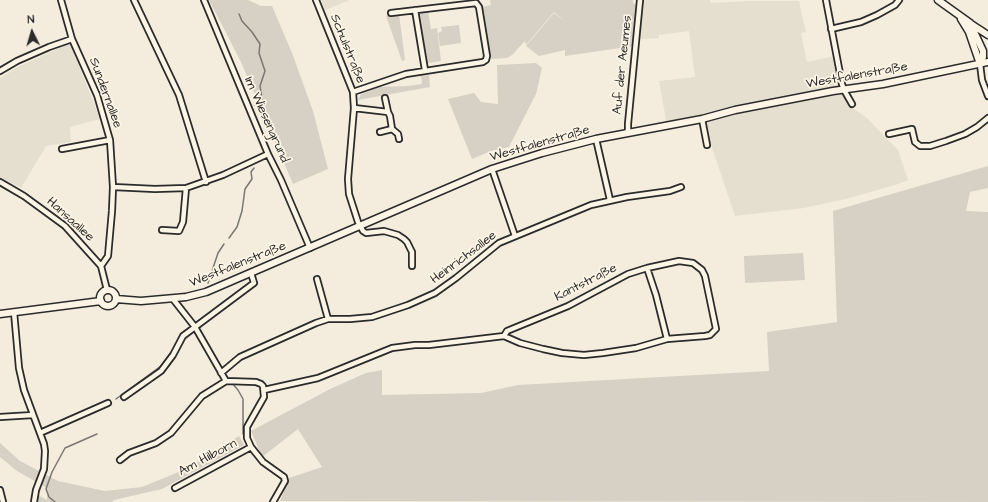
<!DOCTYPE html>
<meta charset="utf-8">
<style>
body{margin:0}
#map{position:relative;width:988px;height:502px;overflow:hidden;background:#f4edde;font-family:"Architects Daughter",sans-serif}
canvas{display:block}
.north{position:absolute;left:12px;top:12px;width:40px;height:40px;-webkit-text-stroke:3px #fcf5e5;paint-order:stroke;rotate:355deg;font-size:11px;font-weight:700;line-height:16px;text-align:center;color:#2b2b2b}
.north::after{content:'';display:block;margin:auto;width:14px;height:18px;background:#2b2b2b;clip-path:polygon(50% 0,100% 100%,50% 72%,0 100%)}
</style>
<div id="map">
<canvas width="988" height="502"></canvas>
<div class="north">N</div>
</div>
<script>
const c = document.querySelector('canvas').getContext('2d');
c.lineJoin = 'round';
function fill(path, color) { c.fillStyle = color; c.fill(path, 'evenodd'); }
const poly = rows => new Path2D(rows.map(r => 'M' + r).join(''));
function stroke(path, color, width, dash) { c.strokeStyle = color; c.lineWidth = width; c.lineCap = dash ? 'butt' : 'round'; c.setLineDash(dash || []); c.stroke(path); }
function label(font, color, halo, rows, align = 'center') {
  c.font = font + ' "Architects Daughter",sans-serif'; c.lineWidth = 3.5; c.setLineDash([]); c.textBaseline = 'middle'; c.strokeStyle = halo; c.fillStyle = color; for (const [text, x, y, turn = 0] of rows) {
    c.save(); c.translate(x, y); c.rotate((+turn || 0) * Math.PI / 180); c.textAlign = isNaN(turn) ? turn : align; if (halo) c.strokeText(text, 0, 0); c.fillText(text, 0, 0); c.restore();
  }
}
fill(poly([
 [321,0,350,0,325,10],
 [643,0,710,0,711,3,751,1,799,1,806,32,801,33,807,62,835,56,841,90,850,106,867,118,898,150,908,180,895,185,846,199,804,208,735,216,704,124,666,125,665,114,659,81,695,77,689,31,659,35,659,38,640,39],
 [70,43,100,119,70,127,71,142,46,146,21,188,0,178,0,78,16,68]
]), '#e5dfd0');
fill(poly([
 [209,0,248,0,261,6,272,6,292,53,313,111,328,169,293,184,241,62],
 [490,0,633,0,633,3,637,5,634,46,565,56,565,50,539,56,526,46,554,13,566,22,554,12,526,45,525,41,512,55,507,58,492,59,490,57,482,7,491,5],
 [426,10,428,11,431,29,437,28,441,61,423,64,416,12],
 [399,14,405,60,402,61,386,16],
 [459,25,461,43,440,46,438,33,442,31,441,27],
 [536,63,542,68,536,94,509,147,491,151,472,159,448,99,474,93,481,102,498,104,497,65],
 [429,75,430,87,358,100,361,94,380,87,408,86,422,84,421,76],
 [988,166,988,188,970,192,966,211,988,212,988,502,280,501,289,478,322,467,298,429,262,457,251,431,330,389,366,373,382,370,382,395,481,393,518,385,769,371,767,332,837,322,833,211],
 [803,253,805,280,745,283,744,256],
 [239,436,244,445,162,489,114,500,112,502,37,502,38,495,47,500,47,488,17,471,0,457,0,443,20,461,58,481,105,491,142,487,186,469]
]), '#d6d1c4');
stroke(poly([
 [239,14,242,21,252,32,260,44,259,53,265,71,260,86,262,99,260,102,255,105],
 [229,238,237,227,242,211,245,189,252,179,251,172,254,168],
 [208,283,218,253,224,244],
 [232,383,238,390,243,399,243,434],
 [116,399,161,366,171,353],
 [55,502,49,497,46,489,52,472,65,448,97,434]
]), '#7a7771', 1.5);
const street = poly([
 [61,0,72,39,97,95,110,140,113,187,112,211,108,256,101,266],
 [134,0,179,95,206,182],
 [204,0,268,154,281,180,310,248],
 [316,0,353,92,354,108,348,179,349,194,358,222,363,231,366,233,384,231,398,235,404,239,407,242,412,252,412,266],
 [826,0,842,84,844,90,852,104],
 [415,10,425,70],
 [831,29,861,22,877,15,895,5,899,0],
 [980,64,982,80,988,96],
 [0,71,17,61,49,47,72,39],
 [353,92,406,74,483,62,486,60,487,56,479,7,476,3,391,13],
 [385,98,388,112],
 [354,108,388,112,390,116,392,129,380,132],
 [702,119,707,145],
 [392,129,398,134,399,139],
 [628,133,628,124,640,0],
 [889,134,912,129,915,142,920,146,930,146,946,141,965,134,977,127,988,118],
 [596,139,610,200],
 [62,149,110,140],
 [492,169,515,236],
 [0,182,24,196,65,226,101,266,107,290],
 [113,187,155,189,186,188,223,175,268,154],
 [162,230,179,231,183,222,186,188],
 [647,268,656,295,667,339],
 [317,279,328,319],
 [173,299,195,327,226,381],
 [14,312,19,368,24,390,44,444,45,451,44,469,36,490,34,502],
 [221,373,240,357,316,323,328,319,350,319,372,317,408,305,435,293,456,278,499,243,591,205,627,197,670,191,681,187],
 [264,390,318,378,392,348,415,345,429,345,504,336,507,331,568,306,628,274,647,268,679,261,693,263,702,270,705,276,716,329,710,335,705,336,667,339,636,348,603,353,584,355,562,353,543,349,520,343,504,336],
 [124,397,161,371,173,355,183,336,254,283,251,273],
 [0,417,33,415],
 [40,433,108,403],
 [120,460,129,453,156,443,171,433,202,396,226,381,256,382,261,384,263,386,264,397,247,427,247,438,251,447,263,462,284,477,285,481,273,502],
 [175,488,251,447],
 [0,490,3,502]
]);
const secondary = poly([
 [938,0,970,23,983,51,983,57,980,64],
 [961,19,969,32,980,64],
 [971,24,988,35],
 '100 298a8 8 0 1 1 16 0a8 8 0 1 1-16 0Z',
 [116,299,141,301,186,297,206,292,492,169,542,153,596,139,702,119,735,110,833,91,883,84,988,62],
 [0,314,101,301]
]);
stroke(street, '#2b2b2b', 8);
stroke(secondary, '#2b2b2b', 9);
stroke(street, '#fcf5e5', 4.5);
stroke(secondary, '#fcf5e5', 6);
label('13px', '#2b2b2b', '#fcf5e5', [
 ["Schulstraße",347,49,68],
 ["Auf der Aeumes",623,65,-84],
 ["Westfalenstraße",857,76,-10],
 ["Sundernallee",105,93,70],
 ["Im Wiesengrund",266,120,66],
 ["Westfalenstraße",540,144,-16],
 ["Hansaallee",70,220,42],
 ["Heinrichsallee",464,258,-37],
 ["Westfalenstraße",238,265,-22],
 ["Kantstraße",586,283,-27],
 ["Am Hilborn",208,458,-28]
]);
</script>
